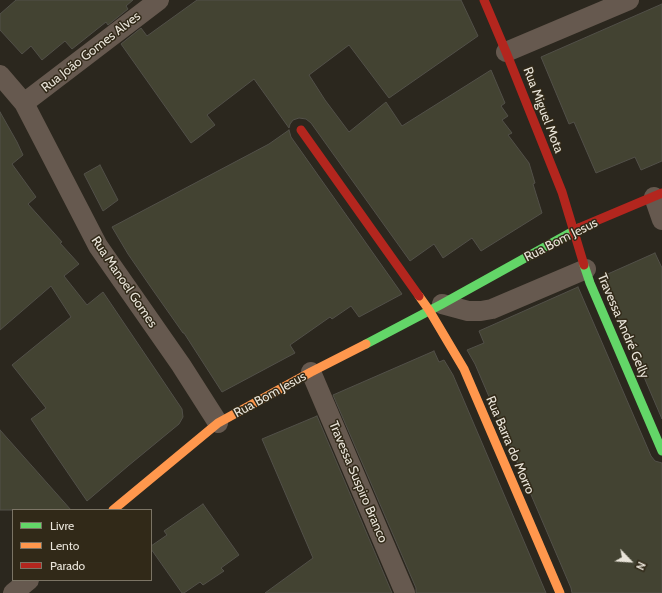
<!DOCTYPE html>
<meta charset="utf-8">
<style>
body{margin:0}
#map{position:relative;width:662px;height:593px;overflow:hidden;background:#2b271e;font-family:Cabin,sans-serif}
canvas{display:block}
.legend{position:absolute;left:12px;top:509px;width:140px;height:72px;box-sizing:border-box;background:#312918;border:1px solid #7b7465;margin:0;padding:5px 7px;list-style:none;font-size:12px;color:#e9e4d9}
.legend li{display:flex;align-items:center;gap:8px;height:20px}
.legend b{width:20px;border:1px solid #7b7465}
.north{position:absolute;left:610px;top:541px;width:40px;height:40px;-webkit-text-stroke:3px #312918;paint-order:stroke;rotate:115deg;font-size:11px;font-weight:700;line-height:16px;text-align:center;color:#e9e4d9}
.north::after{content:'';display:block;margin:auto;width:14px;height:18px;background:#e9e4d9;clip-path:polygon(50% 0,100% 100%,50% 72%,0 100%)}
</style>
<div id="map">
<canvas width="662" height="593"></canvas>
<ul class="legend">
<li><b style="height:5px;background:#63d668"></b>Livre</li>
<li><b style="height:5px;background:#ff974d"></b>Lento</li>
<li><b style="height:5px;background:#b3261e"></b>Parado</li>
</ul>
<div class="north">N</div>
</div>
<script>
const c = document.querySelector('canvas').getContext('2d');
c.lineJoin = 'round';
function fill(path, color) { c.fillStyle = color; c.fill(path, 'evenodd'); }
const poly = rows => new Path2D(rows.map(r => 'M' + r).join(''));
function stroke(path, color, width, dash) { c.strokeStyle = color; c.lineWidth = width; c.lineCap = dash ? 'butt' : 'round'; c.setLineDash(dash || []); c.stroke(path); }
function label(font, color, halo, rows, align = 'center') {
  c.font = font + ' Cabin,sans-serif'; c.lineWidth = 3; c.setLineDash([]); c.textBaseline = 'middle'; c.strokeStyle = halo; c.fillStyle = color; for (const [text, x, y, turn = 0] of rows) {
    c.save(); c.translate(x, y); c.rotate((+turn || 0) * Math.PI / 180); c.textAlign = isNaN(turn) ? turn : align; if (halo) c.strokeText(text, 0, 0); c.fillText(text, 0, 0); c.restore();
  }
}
const building = poly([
 [16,0,133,0,126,6,128,9,108,25,106,22,72,49,65,41,42,60,31,46,22,54,0,30,0,14,16,0],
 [197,0,461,0,478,36,389,98,349,45,309,75,325,100,349,132,386,102,402,126,491,70,505,103,501,106,508,116,502,120,512,133,508,135,529,163,535,183,533,184,542,213,481,251,472,238,443,258,434,244,410,261,311,123,306,119,299,118,293,120,290,124,289,128,254,79,207,115,215,125,191,143,121,44,141,28,147,36,197,0],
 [662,4,662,161,641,170,635,157,596,173,574,122,569,124,541,57,662,4],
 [0,112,17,142,23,155,12,164,36,197,28,204,62,242,60,243,79,264,64,276,87,305,103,292,182,409,183,417,179,424,128,466,87,501,31,419,46,408,12,365,71,317,51,286,0,330,0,112],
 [289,130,291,137,402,294,359,317,351,306,332,319,330,317,290,345,295,353,222,392,184,333,183,333,150,286,128,254,112,227,269,144,289,130],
 [100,165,118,200,103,211,84,174,100,165],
 [655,253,662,268,662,419,601,277,655,253],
 [578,287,651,456,655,461,662,463,662,593,572,593,571,588,475,364,467,350,484,343,479,331,578,287],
 [434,351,439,362,444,360,453,375,546,593,416,593,416,588,333,395,434,351],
 [317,416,392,593,265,593,313,558,262,439,317,416],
 [0,430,71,510,0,510,0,430],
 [203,504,239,555,221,568,224,571,203,585,200,582,184,593,182,593,151,549,151,546,167,535,164,531,203,504]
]);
fill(building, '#434332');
stroke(building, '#525049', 1);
stroke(poly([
 [506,52,629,0],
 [0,75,24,103,98,246,181,365,218,423],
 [24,103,159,0],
 [654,197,662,220],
 [442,304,468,311,481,311,492,309,586,269],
 [311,372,405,593],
 [13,593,29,580]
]), '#66594f', 20);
stroke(poly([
 [584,265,590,283,662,451],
 [366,344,442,304,579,228]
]), '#63d668', 9);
stroke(poly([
 [419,296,429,310,464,369,560,593],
 [113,510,218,423,311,372,366,344]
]), '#ff974d', 9);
stroke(poly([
 [484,0,506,52,562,192,584,265],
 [301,130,419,296],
 [579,228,662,193]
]), '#b3261e', 9);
label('13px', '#e9e4d9', '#312918', [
 ["Rua João Gomes Alves",91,52,-38],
 ["Rua Miguel Mota",543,110,69],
 ["Rua Bom Jesus",561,240,-27],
 ["Rua Manoel Gomes",124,282,56],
 ["Travessa André Gelly",623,326,67],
 ["Rua Bom Jesus",270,395,-29],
 ["Rua Barra do Morro",510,445,67],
 ["Travessa Suspiro Branco",358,482,67]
]);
</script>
